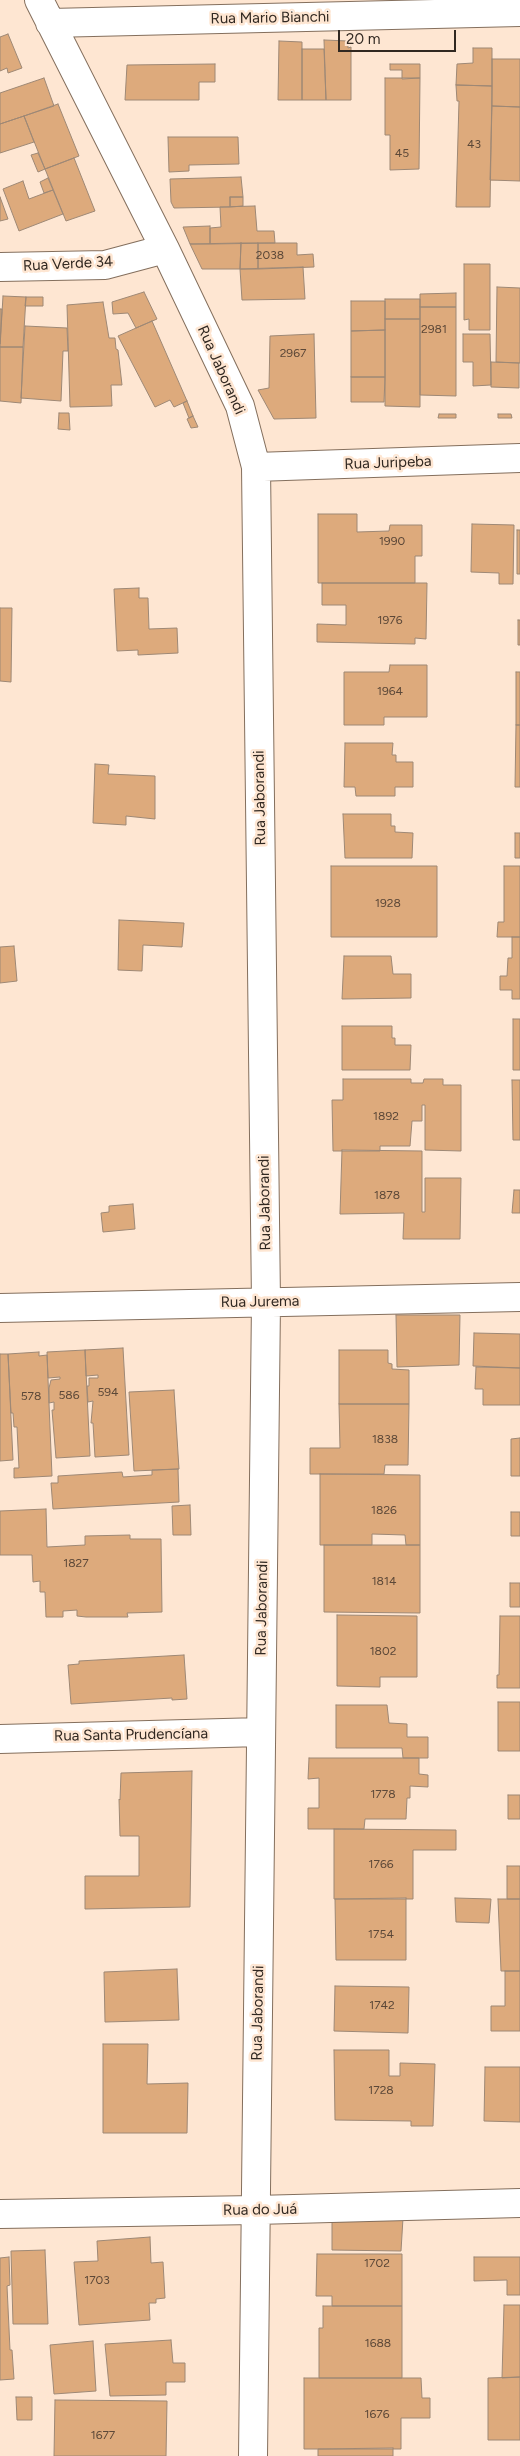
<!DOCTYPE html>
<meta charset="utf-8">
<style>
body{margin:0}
#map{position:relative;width:520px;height:2456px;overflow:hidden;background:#fee6d2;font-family:Figtree,sans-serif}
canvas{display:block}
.scale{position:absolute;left:338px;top:30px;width:118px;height:22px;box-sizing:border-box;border:2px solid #312821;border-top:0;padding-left:6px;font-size:15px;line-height:18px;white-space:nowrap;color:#312821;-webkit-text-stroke:4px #fee6d2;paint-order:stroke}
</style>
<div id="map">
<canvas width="520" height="2456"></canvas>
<div class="scale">20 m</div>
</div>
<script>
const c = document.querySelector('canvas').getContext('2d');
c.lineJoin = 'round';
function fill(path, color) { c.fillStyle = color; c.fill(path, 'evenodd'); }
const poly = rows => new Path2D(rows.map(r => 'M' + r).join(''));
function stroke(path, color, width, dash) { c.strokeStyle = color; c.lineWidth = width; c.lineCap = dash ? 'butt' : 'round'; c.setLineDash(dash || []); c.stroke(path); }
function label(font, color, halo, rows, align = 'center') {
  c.font = font + ' Figtree,sans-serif'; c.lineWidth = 5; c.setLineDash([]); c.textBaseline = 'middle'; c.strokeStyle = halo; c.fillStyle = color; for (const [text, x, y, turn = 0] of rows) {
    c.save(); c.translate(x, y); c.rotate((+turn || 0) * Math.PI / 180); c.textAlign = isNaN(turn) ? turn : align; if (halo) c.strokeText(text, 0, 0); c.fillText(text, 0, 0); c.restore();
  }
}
const building = poly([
 [8,34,22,68,8,73,7,68,0,71,0,37,8,34],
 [324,40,348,41,348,48,351,47,351,100,326,100,324,40],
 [279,41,302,42,302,100,278,100,279,41],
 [473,48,492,48,492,86,456,85,457,64,473,63,473,48],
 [302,49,324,49,326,100,302,100,302,49],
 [492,59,520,59,520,107,492,106,492,59],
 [215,64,215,82,199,82,199,100,125,100,127,65,215,64],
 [390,64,420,64,420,78,402,79,402,70,390,70,390,64],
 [44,78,54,106,0,124,0,93,44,78],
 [385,78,420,78,419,169,390,170,390,135,385,135,385,78],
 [456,85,492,86,490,207,456,207,459,101,457,101,456,85],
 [58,104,79,156,45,169,24,116,58,104],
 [492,106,520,107,520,181,490,180,492,106],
 [24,116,34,142,0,153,0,124,24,116],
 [168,137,238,137,239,164,189,165,189,171,169,172,168,137],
 [38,153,45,169,38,172,31,155,38,153],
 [74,158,95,211,66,221,45,169,74,158],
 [241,177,243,197,230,197,230,207,174,208,171,202,170,179,241,177],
 [48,178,53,190,44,193,40,182,48,178],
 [23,181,29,199,53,190,63,214,19,231,3,189,23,181],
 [0,197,8,219,0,221,0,197],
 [230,197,243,197,243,206,230,207,230,197],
 [255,206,257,231,274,231,275,243,210,244,210,228,221,227,220,207,255,206],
 [210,226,210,244,190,244,183,227,210,226],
 [241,243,258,243,258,269,240,269,241,243],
 [241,243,240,269,202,269,190,244,241,243],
 [258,243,297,243,297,255,313,254,314,267,258,269,258,243],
 [464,264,490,264,490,330,469,330,469,319,464,320,464,264],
 [303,267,305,299,242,300,240,269,303,267],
 [497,287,520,288,520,363,496,362,497,287],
 [144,292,157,319,136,328,128,313,113,314,112,302,144,292],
 [456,293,456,307,420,307,420,294,456,293],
 [3,296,26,297,23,347,0,347,3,296],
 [26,297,43,297,43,306,25,306,26,297],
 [385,299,420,299,420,319,385,319,385,299],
 [351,301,385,301,385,330,351,331,351,301],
 [103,302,109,338,115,338,116,349,118,350,122,385,111,385,112,406,70,407,67,305,103,302],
 [420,307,456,307,456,396,420,395,420,307],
 [0,309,2,309,0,344,0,309],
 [385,319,420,319,420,407,385,406,385,319],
 [152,321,187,401,174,407,170,400,155,407,118,336,152,321],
 [25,326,67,328,68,351,63,351,61,401,21,398,25,326],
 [385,330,385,377,351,377,351,331,385,330],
 [314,334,316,418,274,419,258,390,269,388,270,336,314,334],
 [463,334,490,334,491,385,473,386,473,362,463,362,463,334],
 [0,347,23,347,21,403,0,401,0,347],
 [491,362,519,363,519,388,491,387,491,362],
 [351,377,385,377,384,402,351,402,351,377],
 [187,401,193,416,189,418,183,403,187,401],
 [59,413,69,413,70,430,58,429,59,413],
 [439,414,456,414,456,418,438,418,439,414],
 [498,414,511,414,512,418,498,418,498,414],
 [193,416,198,427,191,428,187,419,193,416],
 [318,514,357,514,357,532,389,531,390,525,422,525,422,556,415,556,415,583,318,583,318,514],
 [472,524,514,525,513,584,499,584,499,573,471,572,472,524],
 [517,530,520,530,520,574,517,574,517,530],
 [322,583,427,583,426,639,415,638,415,644,317,642,317,624,346,625,346,605,322,605,322,583],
 [139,588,139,598,148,598,149,629,177,628,178,653,138,655,138,650,117,651,114,589,139,588],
 [0,608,12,608,11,682,0,681,0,608],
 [518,620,520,620,520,645,518,645,518,620],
 [390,665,427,665,427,717,384,717,384,725,344,725,344,672,389,672,390,665],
 [516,672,520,672,520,725,516,725,516,672],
 [516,725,520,725,520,787,515,787,516,725],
 [345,743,393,743,392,755,396,755,396,762,413,762,413,787,395,787,395,796,356,796,355,787,344,787,345,743],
 [95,764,109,765,108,774,155,776,155,819,126,816,126,825,93,823,95,764],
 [343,814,391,814,391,826,395,826,395,832,413,833,412,858,345,858,343,814],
 [515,833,520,833,520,858,515,858,515,833],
 [331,866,437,866,437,937,331,937,331,866],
 [504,866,520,866,520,937,497,937,498,922,504,922,504,866],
 [119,920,184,923,182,947,143,945,142,971,118,970,119,920],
 [512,937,520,937,520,999,512,999,512,990,500,990,500,976,507,976,508,958,512,958,512,937],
 [14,946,17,981,0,983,0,947,14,946],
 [344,956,391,956,393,974,411,974,411,998,342,999,344,956],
 [513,1019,520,1019,520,1070,513,1070,513,1019],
 [342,1026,392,1026,392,1038,395,1038,395,1045,411,1045,410,1070,342,1070,342,1026],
 [343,1079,411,1079,411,1083,423,1083,424,1079,443,1079,443,1085,461,1085,461,1151,425,1150,425,1105,422,1105,422,1121,412,1121,410,1146,380,1146,380,1151,333,1151,332,1100,343,1100,343,1079],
 [512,1080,520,1080,520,1140,513,1140,512,1080],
 [342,1150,422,1151,422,1212,425,1212,425,1178,461,1178,460,1239,403,1239,404,1213,340,1214,342,1150],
 [514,1190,520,1190,520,1213,512,1213,514,1190],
 [133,1204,135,1229,103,1232,101,1213,109,1212,109,1206,133,1204],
 [396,1315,460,1315,459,1365,397,1367,396,1315],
 [474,1333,520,1334,520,1368,473,1366,474,1333],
 [123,1348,129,1455,95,1457,93,1423,91,1423,93,1401,88,1402,87,1386,89,1386,89,1378,98,1378,98,1375,86,1376,85,1350,123,1348],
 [85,1350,90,1456,56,1458,52,1410,54,1410,54,1402,49,1403,49,1388,51,1380,60,1379,60,1377,48,1378,47,1352,85,1350],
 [339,1350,388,1350,388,1363,392,1364,392,1369,409,1370,409,1404,339,1404,339,1350],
 [39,1352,39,1356,47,1355,52,1476,14,1478,14,1468,19,1468,17,1427,14,1427,13,1413,11,1413,8,1354,39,1352],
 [0,1354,8,1354,13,1460,0,1461,0,1354],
 [476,1367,520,1368,520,1405,483,1405,483,1389,475,1389,476,1367],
 [174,1390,179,1469,134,1471,129,1392,174,1390],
 [339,1404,409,1404,408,1465,385,1465,384,1474,310,1474,310,1448,340,1448,339,1404],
 [520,1438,520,1476,511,1476,511,1439,520,1438],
 [178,1469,179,1502,53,1509,51,1483,58,1483,58,1476,122,1472,123,1477,152,1475,152,1470,178,1469],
 [320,1474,420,1475,420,1545,406,1545,405,1535,372,1534,372,1545,320,1545,320,1474],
 [190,1505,191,1535,173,1535,172,1506,190,1505],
 [46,1509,47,1547,85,1545,85,1536,130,1535,130,1539,161,1539,162,1612,127,1613,128,1617,86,1617,77,1616,77,1610,63,1611,63,1617,46,1617,45,1592,40,1592,40,1581,33,1582,32,1555,0,1555,0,1511,46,1509],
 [511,1512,520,1512,520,1536,511,1536,511,1512],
 [324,1545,420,1545,420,1613,324,1612,324,1545],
 [510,1583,520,1583,520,1607,510,1607,510,1583],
 [337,1615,417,1616,417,1677,380,1677,380,1687,337,1686,337,1615],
 [500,1616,520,1616,520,1688,497,1688,497,1675,499,1675,500,1616],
 [184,1655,187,1699,172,1700,172,1698,71,1704,68,1665,79,1664,79,1661,184,1655],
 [498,1702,520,1702,520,1751,498,1751,498,1702],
 [336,1705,387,1705,389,1723,407,1724,407,1737,428,1737,428,1758,403,1758,402,1748,336,1748,336,1705],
 [309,1758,419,1758,419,1774,428,1775,428,1787,410,1786,410,1798,407,1798,406,1819,365,1819,364,1829,308,1829,308,1808,319,1808,319,1778,308,1779,309,1758],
 [192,1771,190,1907,85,1909,85,1876,139,1876,139,1836,120,1836,119,1799,120,1800,121,1773,192,1771],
 [508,1795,520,1795,520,1819,508,1819,508,1795],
 [334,1829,456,1830,456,1850,413,1850,413,1899,334,1899,334,1829],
 [507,1866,520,1866,520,1899,507,1899,507,1866],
 [406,1898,406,1960,336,1960,335,1899,406,1898],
 [455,1898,491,1899,489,1923,456,1922,455,1898],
 [498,1899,520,1899,520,1971,501,1971,498,1899],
 [177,1969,179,2020,105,2022,104,1972,177,1969],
 [505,1971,520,1971,520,2031,491,2031,491,2006,505,2006,505,1971],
 [335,1986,409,1987,408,2033,334,2031,335,1986],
 [103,2044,148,2044,147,2084,188,2083,187,2133,103,2133,103,2044],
 [334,2050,389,2050,389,2076,400,2076,400,2063,435,2064,433,2126,411,2126,411,2121,335,2120,334,2050],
 [485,2067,520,2067,520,2122,484,2121,485,2067],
 [332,2218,403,2218,401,2251,332,2250,332,2218],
 [150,2237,151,2263,163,2262,165,2298,156,2299,156,2303,149,2303,150,2320,79,2325,74,2262,98,2261,97,2241,150,2237],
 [45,2250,48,2324,13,2324,11,2251,45,2250],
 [317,2254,402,2254,402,2306,332,2306,332,2296,316,2296,317,2254],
 [9,2257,10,2285,7,2286,10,2350,12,2350,14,2379,0,2380,0,2258,9,2257],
 [474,2257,520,2257,520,2295,507,2295,507,2280,474,2281,474,2257],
 [504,2305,520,2305,520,2377,502,2378,504,2305],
 [323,2306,402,2306,402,2378,319,2378,319,2328,323,2328,323,2306],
 [171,2340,173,2363,185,2363,185,2382,166,2382,166,2395,110,2396,105,2344,171,2340],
 [93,2341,96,2391,54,2394,50,2345,93,2341],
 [520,2377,520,2440,488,2440,488,2378,520,2377],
 [304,2378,421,2378,422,2398,430,2398,430,2418,401,2418,401,2449,304,2449,304,2378],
 [16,2397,32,2397,32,2420,17,2420,16,2397],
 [55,2400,167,2401,166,2456,54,2456,55,2400],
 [393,2448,393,2456,318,2456,318,2449,393,2448]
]);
fill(building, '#ddaa7c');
stroke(building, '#9e8875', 1);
const minor = poly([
 [39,0,165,249,240,406,256,467,266,1302,253,2456],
 [50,23,520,12],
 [0,267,105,265,165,249],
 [256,467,520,458],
 [0,1308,520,1297],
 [0,1739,261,1732],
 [0,2214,256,2210,520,2203]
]);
stroke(minor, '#846f5d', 30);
stroke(minor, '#fff', 28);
label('12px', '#5c4838', null, [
 ["43",474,144],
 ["45",402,153],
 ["2038",270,255],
 ["2981",434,329],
 ["2967",293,353],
 ["1990",392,541],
 ["1976",390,620],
 ["1964",390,691],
 ["1928",388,903],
 ["1892",386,1116],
 ["1878",387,1195],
 ["594",108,1392],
 ["586",69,1395],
 ["578",31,1396],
 ["1838",385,1439],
 ["1826",384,1510],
 ["1827",76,1563],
 ["1814",384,1581],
 ["1802",383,1651],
 ["1778",383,1794],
 ["1766",381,1864],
 ["1754",381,1934],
 ["1742",382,2005],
 ["1728",381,2090],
 ["1702",377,2263],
 ["1703",97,2280],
 ["1688",378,2343],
 ["1676",377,2414],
 ["1677",103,2435]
]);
label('15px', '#312821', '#fee6d2', [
 ["Rua Mario Bianchi",270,18,-1],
 ["Rua Verde 34",68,264,-3],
 ["Rua Jaborandi",221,370,66],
 ["Rua Juripeba",388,463,-2],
 ["Rua Jaborandi",260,798,-91],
 ["Rua Jaborandi",265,1203,-91],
 ["Rua Jurema",260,1302,-1],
 ["Rua Jaborandi",262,1608,-89],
 ["Rua Santa Prudencíana",131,1735,-1],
 ["Rua Jaborandi",258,2013,-89],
 ["Rua do Juá",260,2210,-1]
]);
</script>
